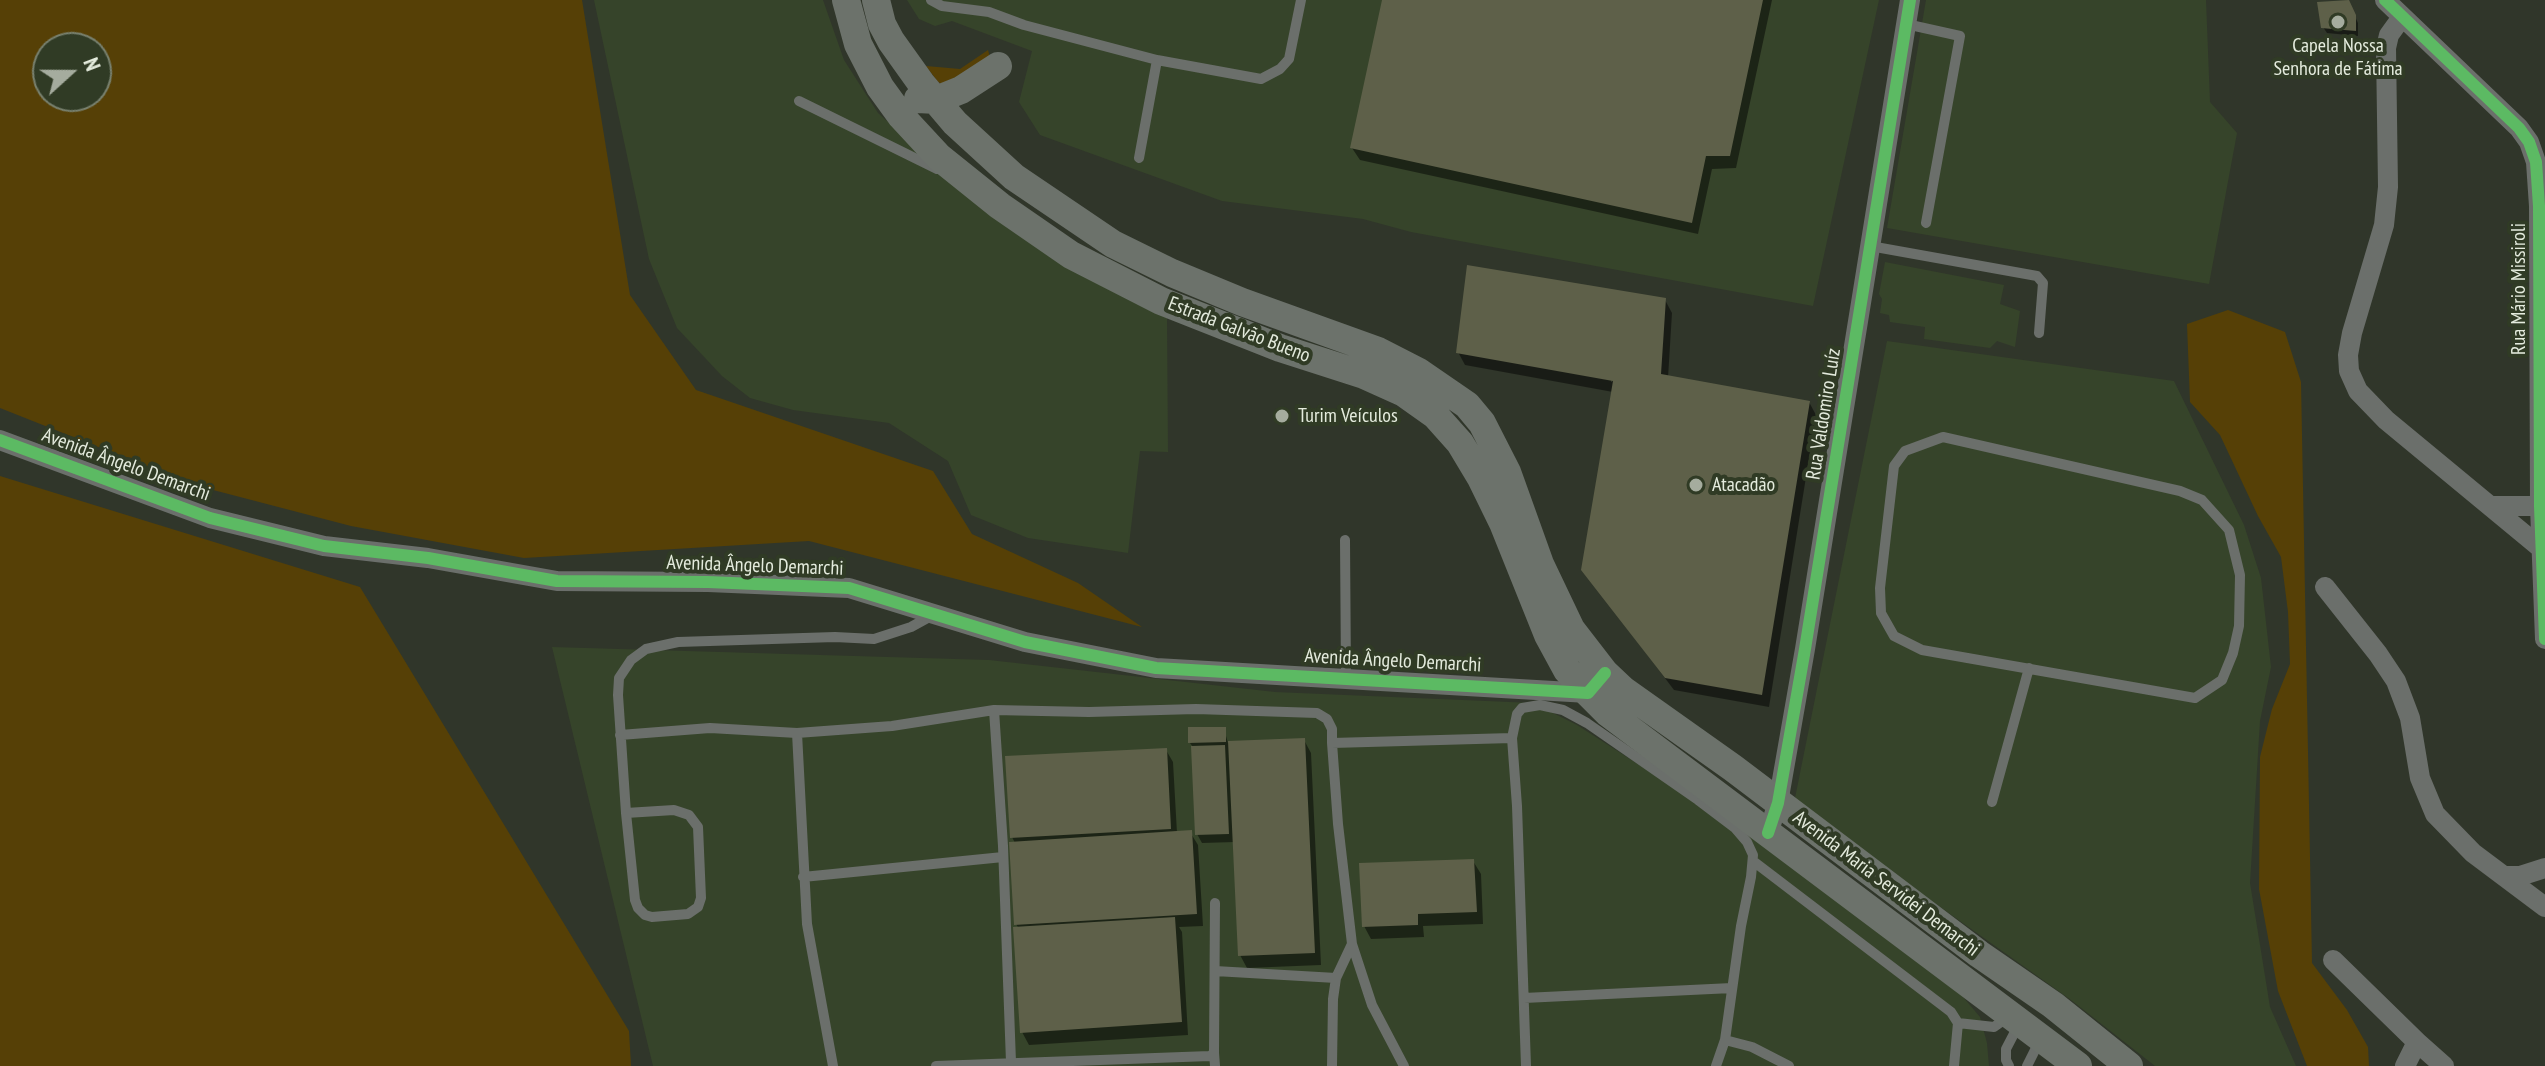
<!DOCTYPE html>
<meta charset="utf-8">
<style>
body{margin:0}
#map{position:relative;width:2545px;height:1066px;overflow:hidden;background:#30362a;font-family:"PT Sans Narrow",sans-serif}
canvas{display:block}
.north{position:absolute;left:32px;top:32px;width:80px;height:80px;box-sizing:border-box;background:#303b25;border:2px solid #78816f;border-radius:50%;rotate:69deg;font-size:22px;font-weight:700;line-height:32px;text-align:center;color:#e4ebdd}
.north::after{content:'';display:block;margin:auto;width:28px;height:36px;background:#a5ac9e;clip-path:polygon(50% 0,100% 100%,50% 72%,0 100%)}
</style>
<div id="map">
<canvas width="2545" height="1066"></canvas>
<div class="north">N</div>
</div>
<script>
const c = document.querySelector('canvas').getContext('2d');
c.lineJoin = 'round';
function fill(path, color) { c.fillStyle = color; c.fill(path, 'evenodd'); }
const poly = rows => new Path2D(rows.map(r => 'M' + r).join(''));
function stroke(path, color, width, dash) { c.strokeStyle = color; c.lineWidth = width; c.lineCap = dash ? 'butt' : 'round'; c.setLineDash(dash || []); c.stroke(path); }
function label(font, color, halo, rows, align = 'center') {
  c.font = font + ' "PT Sans Narrow",sans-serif'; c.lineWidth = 8; c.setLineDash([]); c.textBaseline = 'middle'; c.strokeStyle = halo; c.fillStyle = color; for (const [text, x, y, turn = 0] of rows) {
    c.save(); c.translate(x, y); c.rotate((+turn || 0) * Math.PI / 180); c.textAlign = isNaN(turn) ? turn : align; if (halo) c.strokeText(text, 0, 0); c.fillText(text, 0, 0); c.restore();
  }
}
fill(poly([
 [594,0,823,0,844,60,878,113,1009,229,1167,318,1168,452,1140,451,1128,553,1028,538,971,515,948,461,889,423,793,410,750,398,722,376,677,328,649,259],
 [907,0,1879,0,1813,306,1411,232,1363,219,1222,201,1040,135,1019,102,1032,51,952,21,935,26,919,19],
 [1926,0,2206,0,2210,102,2237,133,2209,284,1887,228],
 [1885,262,2004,285,2000,304,2020,311,2015,347,1997,341,1990,348,1924,339,1925,327,1890,322,1889,315,1880,313,1882,299,1879,294],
 [1887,341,2174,381,2244,525,2261,578,2271,667,2260,721,2250,883,2270,1007,2296,1066,2155,1066,2071,1000,1794,803],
 [552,647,989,660,1275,692,1533,703,1577,725,1775,852,1958,991,1980,1017,1987,1043,1989,1066,653,1066]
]), '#36442a');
fill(poly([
 [0,0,582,0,630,295,696,390,933,471,972,534,1078,583,1142,627,809,541,524,558,351,526,194,485,0,408],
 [48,48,96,48,96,96,48,96],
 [988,50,990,57,944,85,938,82,926,66,960,69],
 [2228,310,2285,332,2301,382,2312,963,2347,1010,2368,1047,2369,1066,2307,1066,2278,991,2259,889,2260,757,2272,709,2290,664,2288,612,2281,557,2258,516,2220,435,2190,402,2187,324],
 [0,476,360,587,629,1031,631,1066,0,1066]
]), '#564006');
fill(poly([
 [1384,0,1772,0,1736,168,1712,169,1698,234,1360,160,1352,148],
 [2348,2,2358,23,2358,36,2327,33,2323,27],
 [1665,300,1672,313,1668,378,1809,402,1816,415,1769,707,1674,690,1583,570,1613,392,1465,365,1458,352],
 [1612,363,1618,364,1612,382,1611,382],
 [1224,729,1228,743,1304,740,1311,753,1321,965,1247,968,1240,955,1235,842,1202,843,1197,834,1193,747,1190,743],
 [1166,750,1173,762,1177,833,1190,832,1198,845,1203,926,1179,927,1182,932,1188,1035,1029,1045,1022,1032,1019,929,1016,924,1015,843,1012,837],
 [1473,861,1481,874,1483,924,1423,926,1424,937,1371,939,1364,926]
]), '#0007');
fill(poly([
 [1382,0,1763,0,1730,156,1706,156,1692,223,1350,148],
 [2349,0,2356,15,2356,31,2321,28,2317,2],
 [1467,265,1666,298,1661,374,1810,401,1762,695,1665,678,1581,570,1613,381,1456,353],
 [1188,727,1226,727,1226,742,1188,743],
 [1305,738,1315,953,1238,956,1228,741],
 [1225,745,1229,834,1195,835,1191,746],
 [1167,748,1171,829,1010,838,1005,756],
 [1192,830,1197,914,1014,925,1009,842],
 [1474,859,1477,912,1418,914,1418,925,1362,927,1359,863],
 [1175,917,1182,1022,1020,1033,1013,927]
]), '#5e6049');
stroke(poly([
 [931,0,942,6,989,12,1024,25,1157,60,1261,79,1280,69,1289,59,1301,0],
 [1906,24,1960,36,1926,223],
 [799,101,937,169],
 [1139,158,1157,60],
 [1870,246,2037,276,2043,283,2039,333],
 [1943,437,2180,491,2202,500,2229,530,2240,575,2239,626,2233,653,2222,680,2195,698,1922,650,1894,636,1881,613,1880,588,1894,466,1905,451,1943,437],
 [1345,540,1346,679],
 [994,710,1003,846,1011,1062],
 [797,733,807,924,833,1066],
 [620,735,710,728,797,733,892,726,994,710,1089,712,1196,709,1317,713,1327,719,1332,729,1332,743,1512,738],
 [1332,743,1338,824,1352,944,1372,1005,1404,1066],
 [1992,802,2029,668],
 [626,813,674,810,689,815,698,827,701,898,698,907,688,914,652,917,645,915,638,908,635,900,626,813,618,695,619,678,631,660,646,649,678,642,835,637,874,639,911,627,931,616],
 [1753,861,1951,1012,1958,1023,1954,1066],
 [803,877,1003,857],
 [1215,971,1336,978],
 [1524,998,1732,988],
 [1958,1023,1994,1027,2008,1017],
 [1725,1040,1752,1047,1789,1066],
 [1214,1053,1215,1066],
 [936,1066,1210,1056,1214,1053,1215,903],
 [1332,1066,1333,999,1336,978,1352,944],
 [1526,1066,1517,806,1512,738,1517,714,1522,708,1540,705,1563,710,1587,723,1698,800,1735,828,1747,842,1753,855,1751,877,1741,926,1725,1040,1716,1066],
 [2009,1066,2006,1060,2006,1049,2019,1024],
 [2027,1066,2040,1040]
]), '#6b6f6b', 10);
stroke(poly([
 [2385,0,2519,128,2529,142,2536,162,2539,206,2540,506,2545,639],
 [2402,17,2389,35,2386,48,2388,187,2384,225,2352,333,2348,355,2349,371,2358,391,2386,420,2542,549],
 [0,440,210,518,324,546,428,558,557,581,708,582,849,588,1025,642,1156,668,1588,693,1591,690],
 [2492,506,2540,506],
 [2325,587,2378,654,2396,681,2410,718,2420,778,2435,814,2473,853,2545,907],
 [1768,833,1778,803,1805,649,1910,0],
 [2504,876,2520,876,2545,868],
 [2333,960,2417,1042],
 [2405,1066,2417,1042,2444,1066]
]), '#6b6f6b', 20);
stroke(poly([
 [846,0,858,44,880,87,901,116,939,157,1000,206,1071,255,1161,301,1280,348,1364,375,1404,393,1435,415,1460,443,1481,478,1503,523,1548,635,1567,670,1588,693,1608,713,2078,1066],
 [876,0,882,24,891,41,921,83,955,123,1014,177,1113,244,1172,273,1242,302,1378,351,1419,372,1467,405,1482,423,1507,472,1540,564,1571,629,1605,673,1623,690,1733,768,1979,954,2053,1005,2129,1066],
 [918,99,936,100,961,90,998,66]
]), '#6c726b', 28);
stroke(poly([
 [2385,0,2519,128,2529,142,2536,162,2539,206,2540,506,2545,639],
 [0,440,210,518,324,546,428,558,557,581,708,582,849,588,1025,642,1156,668,1588,693,1605,673],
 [1768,833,1778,803,1805,649,1910,0]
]), '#5cba63', 12);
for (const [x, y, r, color] of [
 [2338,22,8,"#a5ac9e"],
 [1282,416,8,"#a5ac9e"],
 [1696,485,8,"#a5ac9e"]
]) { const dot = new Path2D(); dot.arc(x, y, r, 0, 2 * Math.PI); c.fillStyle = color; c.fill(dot); stroke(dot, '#303b25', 3); }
label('20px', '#e4ebdd', '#303b25', [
 ["Capela Nossa",2338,46,"center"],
 ["Senhora de Fátima",2338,69,"center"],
 ["Turim Veículos",1298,416],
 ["Atacadão",1712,485]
], 'left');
label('20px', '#e4ebdd', '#303b25', [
 ["Rua Mário Missiroli",2519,289,-90],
 ["Estrada Galvão Bueno",1239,330,21],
 ["Rua Valdomiro Luíz",1824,414,-81],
 ["Avenida Ângelo Demarchi",126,465,20],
 ["Avenida Ângelo Demarchi",755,566,2],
 ["Avenida Ângelo Demarchi",1393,661,3],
 ["Avenida Maria Servidei Demarchi",1886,884,37]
]);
</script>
